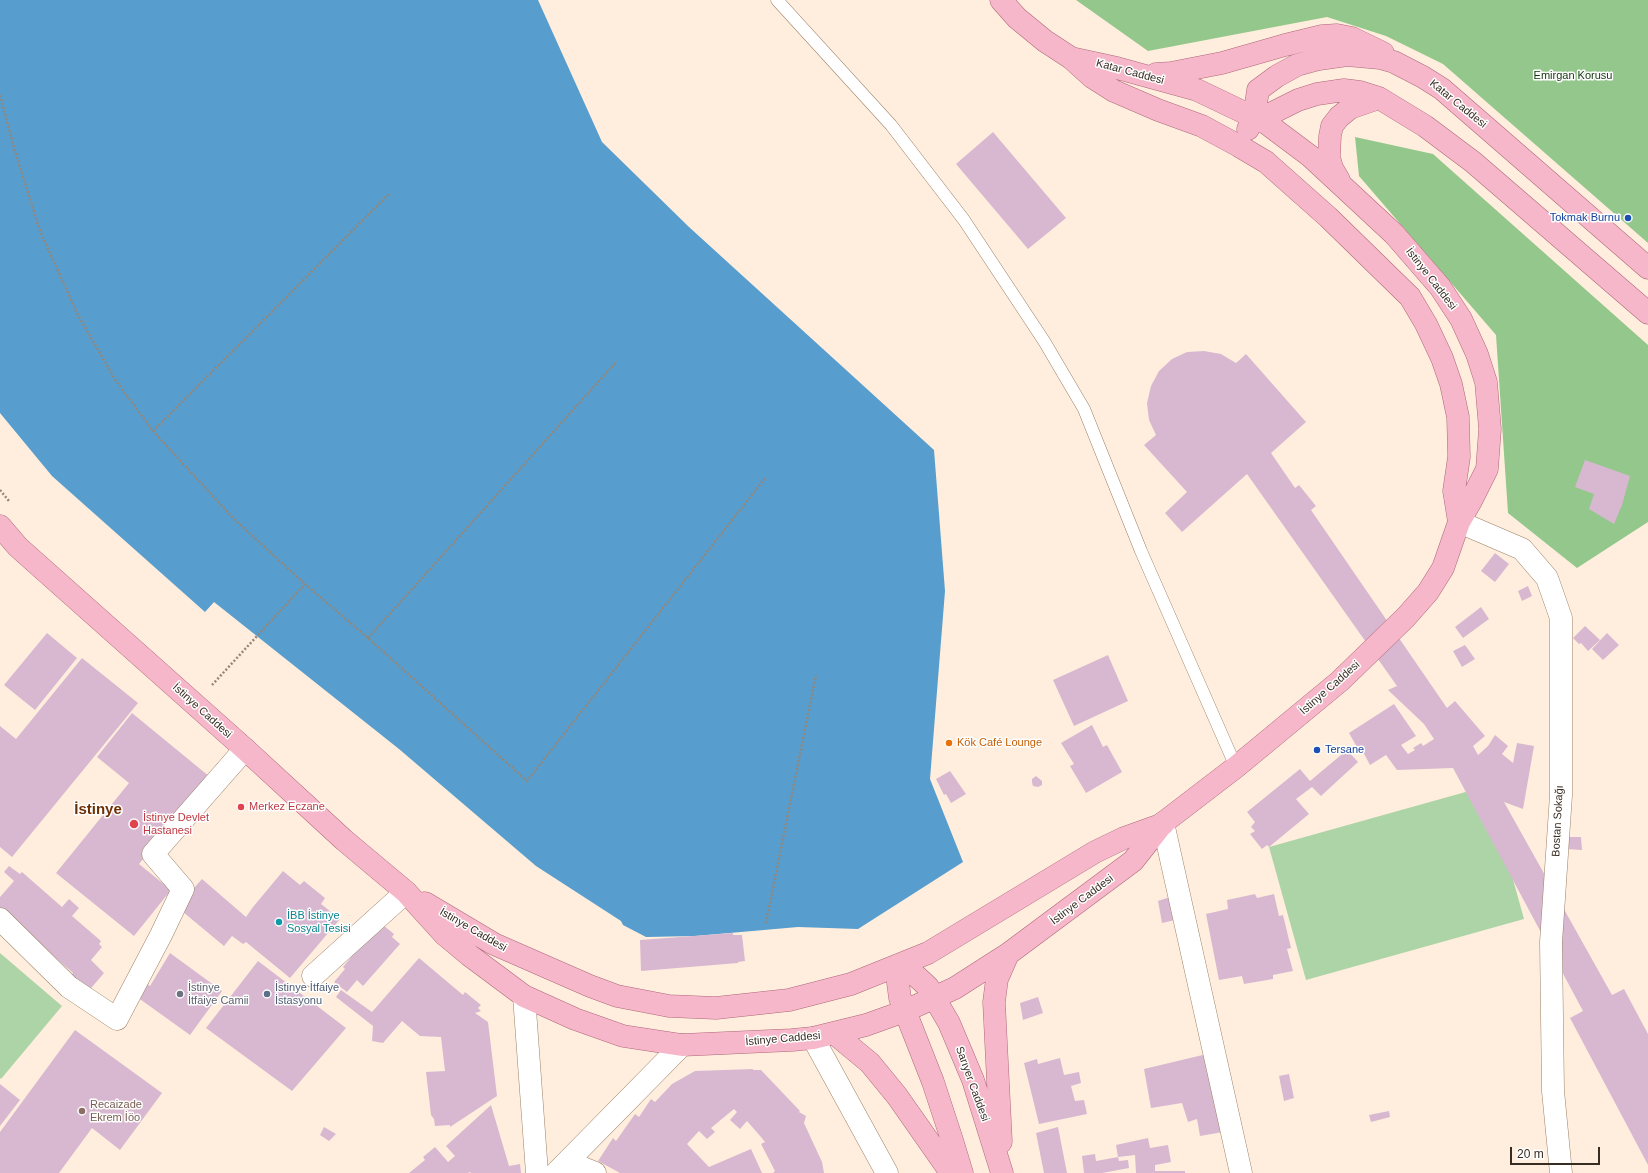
<!DOCTYPE html>
<meta charset="utf-8">
<style>
body{margin:0}
#map{position:relative;width:1648px;height:1173px;overflow:hidden;background:#fed;font-family:Arial,sans-serif}
canvas{display:block}
.scale{position:absolute;left:1510px;top:1147px;width:90px;height:18px;box-sizing:border-box;border:2px solid #372c21;border-top:0;padding-left:5px;font-size:12px;line-height:14px;white-space:nowrap;color:#372c21;-webkit-text-stroke:3px #fefefe;paint-order:stroke}
</style>
<div id="map">
<canvas width="1648" height="1173"></canvas>
<div class="scale">20 m</div>
</div>
<script>
const c = document.querySelector('canvas').getContext('2d');
c.lineJoin = 'round';
function fill(path, color) { c.fillStyle = color; c.fill(path, 'evenodd'); }
const poly = rows => new Path2D(rows.map(r => 'M' + r).join(''));
function stroke(path, color, width, dash) { c.strokeStyle = color; c.lineWidth = width; c.lineCap = dash ? 'butt' : 'round'; c.setLineDash(dash || []); c.stroke(path); }
function label(font, color, halo, rows, align = 'center') {
  c.font = font + ' Arial,sans-serif'; c.lineWidth = 3; c.setLineDash([]); c.textBaseline = 'middle'; c.strokeStyle = halo; c.fillStyle = color; for (const [text, x, y, turn = 0] of rows) {
    c.save(); c.translate(x, y); c.rotate((+turn || 0) * Math.PI / 180); c.textAlign = isNaN(turn) ? turn : align; if (halo) c.strokeText(text, 0, 0); c.fillText(text, 0, 0); c.restore();
  }
}
fill(poly([
 [1487,786,1524,919,1306,980,1269,847],
 [0,953,62,1006,1,1079,0,1078]
]), '#add4a7');
fill(poly([
 [1076,0,1648,0,1648,243,1443,64,1386,36,1327,17,1148,51],
 [1355,137,1433,154,1648,345,1648,522,1577,568,1508,513,1496,335,1359,176]
]), '#93c78b');
fill(poly([
 [0,0,538,0,602,142,689,227,934,450,945,591,930,779,963,862,858,929,798,927,695,936,646,937,623,925,621,921,536,866,399,749,214,602,205,612,52,476,0,413]
]), '#579dcd');
fill(poly([
 [993,132,1066,218,1028,249,956,164],
 [1204,351,1221,354,1236,363,1246,354,1306,422,1271,453,1295,488,1299,485,1316,506,1311,510,1447,708,1455,701,1485,736,1473,746,1478,755,1488,746,1495,735,1508,746,1502,754,1513,763,1517,743,1534,746,1523,809,1504,802,1612,995,1624,989,1648,1034,1648,1165,1570,1018,1583,1011,1453,768,1397,770,1386,755,1370,765,1361,748,1358,749,1349,733,1394,704,1416,736,1401,745,1408,754,1415,750,1413,748,1421,743,1423,746,1434,739,1424,724,1388,690,1397,686,1247,474,1182,532,1165,513,1187,492,1144,445,1156,435,1149,420,1147,403,1151,386,1159,371,1172,359,1187,352],
 [1585,460,1630,476,1622,505,1614,524,1589,509,1594,494,1575,487],
 [1495,553,1509,564,1495,582,1481,571],
 [1528,586,1532,596,1522,601,1518,591],
 [1481,607,1489,619,1463,638,1455,627],
 [1585,626,1600,640,1588,651,1581,643,1579,644,1573,638],
 [47,633,77,658,35,710,4,685],
 [1607,633,1619,645,1603,660,1592,649],
 [1465,645,1475,659,1462,667,1453,651],
 [1108,655,1128,701,1074,726,1053,680],
 [82,658,138,703,12,857,0,847,0,726,16,739],
 [132,713,210,777,139,864,171,890,134,936,56,873,129,783,97,757],
 [1092,725,1103,747,1107,745,1122,772,1086,793,1070,766,1074,764,1061,743],
 [1347,750,1358,762,1321,796,1312,787,1296,799,1309,814,1269,847,1267,845,1262,849,1250,834,1255,831,1251,827,1255,822,1247,812,1300,769,1310,781],
 [950,771,966,794,951,803,946,794,944,795,936,779],
 [1036,776,1042,781,1042,785,1038,787,1033,786,1032,782,1032,779],
 [1566,837,1581,837,1582,850,1566,849],
 [9,866,20,874,22,872,62,907,69,899,79,908,72,916,101,941,99,944,102,947,91,960,104,973,86,994,68,979,73,973,0,909,0,897,14,881,4,872],
 [283,871,300,885,304,881,325,898,321,904,340,919,290,978,246,942,243,944,232,936,224,946,177,907,202,879,246,917,253,907],
 [1255,894,1257,898,1274,894,1279,916,1283,915,1291,948,1287,949,1293,971,1273,975,1273,979,1244,984,1242,976,1219,980,1206,914,1228,909,1227,900],
 [1170,897,1175,920,1162,923,1158,901],
 [378,921,394,934,392,937,400,944,363,986,357,980,347,992,334,982,345,969,343,967,353,955,351,952],
 [733,933,733,935,742,935,745,961,738,962,738,963,641,971,640,940],
 [170,953,222,991,190,1035,137,997,146,983,150,986],
 [419,958,463,995,465,992,481,1005,478,1008,481,1011,475,1013,488,1022,497,1096,450,1127,450,1125,435,1126,434,1119,431,1115,426,1072,445,1071,441,1037,420,1036,402,1021,383,1043,372,1041,373,1026,336,997,341,990,372,1012],
 [258,961,346,1028,292,1091,206,1028],
 [1038,997,1043,1013,1023,1020,1020,1003],
 [75,1030,162,1093,120,1150,92,1128,59,1173,0,1173,0,1132],
 [1211,1053,1223,1132,1200,1136,1197,1119,1188,1122,1182,1103,1151,1108,1144,1069],
 [1060,1058,1064,1075,1079,1072,1081,1083,1071,1086,1075,1101,1084,1100,1087,1114,1039,1124,1024,1063,1037,1059,1038,1064],
 [753,1069,753,1070,761,1070,800,1111,799,1112,806,1116,804,1123,822,1162,824,1173,773,1173,775,1171,761,1144,765,1142,761,1137,747,1121,740,1129,730,1120,737,1112,734,1109,711,1128,715,1132,707,1139,699,1131,687,1144,709,1167,751,1149,762,1173,620,1173,598,1161,613,1138,616,1141,635,1114,639,1117,651,1099,655,1102,672,1084,695,1071],
 [1289,1074,1294,1098,1284,1101,1279,1076],
 [0,1084,20,1100,0,1126],
 [491,1105,509,1166,520,1164,521,1173,471,1173,470,1172,468,1173,409,1173,425,1160,423,1157,435,1147,448,1162,455,1156,446,1146],
 [1389,1111,1390,1117,1371,1122,1369,1115],
 [324,1127,336,1134,329,1141,320,1135],
 [1058,1127,1067,1173,1044,1173,1036,1133],
 [1148,1138,1150,1148,1168,1145,1171,1162,1155,1165,1155,1171,1185,1171,1185,1173,1136,1173,1135,1155,1118,1157,1116,1145],
 [1095,1154,1096,1161,1118,1157,1119,1161,1128,1160,1129,1168,1102,1173,1084,1173,1082,1156]
]), '#d8b8d1');
const lane = poly([
 [777,0,891,125,964,220,1044,341,1084,409,1141,551,1236,767]
]);
const street = poly([
 [1459,522,1522,549,1547,578,1561,618,1561,795,1551,942,1553,1091,1561,1173],
 [1163,823,1241,1173],
 [0,919,69,987,117,1019,161,935,183,889,153,854,245,749],
 [313,976,406,892],
 [524,996,537,1173],
 [813,1038,887,1173],
 [568,1162,595,1173],
 [556,1173,682,1045]
]);
const primary = poly([
 [1001,0,1017,18,1045,41,1071,58,1092,77,1114,91,1158,110,1202,126,1239,146,1266,162,1328,217,1410,297,1426,324,1442,358,1451,384,1458,417,1459,457,1454,491,1459,522],
 [1156,74,1171,73,1222,63,1285,45,1322,36,1337,35,1352,38,1383,53],
 [1254,118,1272,113,1298,100,1317,94,1344,90,1360,92,1379,98,1425,126,1473,162,1648,313],
 [1248,129,1254,118,1258,90,1277,76,1297,65,1319,59,1347,55,1380,58,1394,62,1423,77,1442,89,1648,268],
 [1339,180,1332,168,1329,157,1330,136,1332,126,1339,117,1350,108,1379,98],
 [0,526,18,547,245,749,344,840,406,892,445,935,469,955,524,996,575,1019,623,1036,682,1045,792,1040,813,1038,866,1025,905,1011,955,988,1008,954,1133,861,1163,823,1236,767,1340,681,1406,617,1428,592,1443,568,1459,522,1471,501,1487,469,1490,429,1486,382,1477,354,1461,319,1440,287,1394,234,1310,156,1266,123,1197,90,1117,68,1071,58],
 [425,903,494,944,590,986,617,996,669,1006,716,1008,789,1000,851,984,928,953,1095,852,1124,838,1163,824],
 [899,965,914,974,928,987,949,1023,973,1080,1002,1173],
 [899,965,898,983,900,998,933,1082,952,1140,962,1173],
 [835,1034,870,1063,897,1096,951,1173],
 [1001,1142,994,1002,997,979,1008,954]
]);
stroke(lane, '#9a8167', 13);
stroke(street, '#9a8167', 23);
stroke(primary, '#af6779', 23);
stroke(poly([
 [0,95,14,148,40,231,78,315,116,381,153,431,234,519,305,584,368,638,527,781,766,477],
 [153,431,390,193],
 [0,490,9,501],
 [368,638,617,361],
 [212,685,305,584],
 [766,923,816,675]
]), '#948779', 2.5, [2, 2]);
stroke(lane, '#fff', 12);
stroke(street, '#fff', 22);
stroke(primary, '#f6b7cb', 22);
for (const [x, y, r, color] of [
 [1628,218,4,"#1a4fb4"],
 [949,743,4,"#e8710a"],
 [1317,750,4,"#1a4fb4"],
 [241,807,4,"#e0444e"],
 [134,824,5,"#e0444e"],
 [279,922,4,"#0f9aa8"],
 [180,994,4,"#6b7280"],
 [267,994,4,"#5c6f8a"],
 [82,1111,4,"#8d6e63"]
]) { const dot = new Path2D(); dot.arc(x, y, r, 0, 2 * Math.PI); c.fillStyle = color; c.fill(dot); stroke(dot, '#fefefe', 1.5); }
label('11px', '#372c21', '#fefefe', [
 ["Katar Caddesi",1130,72,15],
 ["Katar Caddesi",1458,104,39],
 ["İstinye Caddesi",1431,279,52],
 ["İstinye Caddesi",1330,688,-41],
 ["İstinye Caddesi",202,711,42],
 ["Bostan Sokağı",1558,821,-87],
 ["İstinye Caddesi",1082,900,-37],
 ["İstinye Caddesi",473,930,30],
 ["İstinye Caddesi",783,1039,-5],
 ["Sarıyer Caddesi",972,1084,70]
]);
label('11px', '#11350c', '#fefefe', [
 ["Emirgan Korusu",1573,76]
]);
label('11px', '#164399', '#fefefe', [
 ["Tokmak Burnu",1620,218],
 ["Tersane",1325,750,"left"]
], 'right');
label('11px', '#c56008', '#fefefe', [
 ["Kök Café Lounge",957,743]
], 'left');
label('11px', '#be3a42', '#fefefe', [
 ["Merkez Eczane",249,807],
 ["İstinye Devlet",143,818],
 ["Hastanesi",143,831]
], 'left');
label('11px', '#0d838f', '#fefefe', [
 ["İBB İstinye",287,916],
 ["Sosyal Tesisi",287,929]
], 'left');
label('11px', '#5b616d', '#fefefe', [
 ["İstinye",188,988],
 ["İtfaiye Camii",188,1001]
], 'left');
label('11px', '#4e5e75', '#fefefe', [
 ["İstinye İtfaiye",275,988],
 ["İstasyonu",275,1001]
], 'left');
label('11px', '#785e54', '#fefefe', [
 ["Recaizade",90,1105],
 ["Ekrem İöo",90,1118]
], 'left');
label('bold 15px', '#6d3004', '#fefefe', [
 ["İstinye",98,810]
]);
</script>
